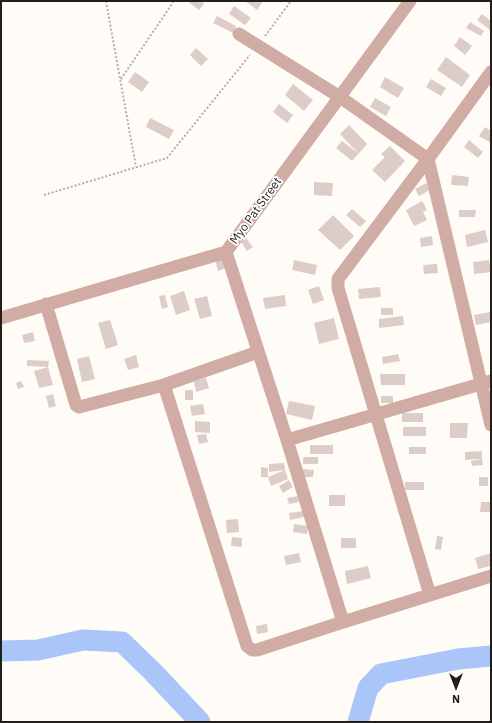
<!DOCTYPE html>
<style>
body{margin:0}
#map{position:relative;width:492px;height:723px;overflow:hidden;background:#fffbf6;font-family:"IBM Plex Sans",sans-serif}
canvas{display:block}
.frame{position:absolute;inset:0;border:2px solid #221e1a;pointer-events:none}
.north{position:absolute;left:436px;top:667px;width:40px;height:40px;-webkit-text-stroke:3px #fff;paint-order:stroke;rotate:180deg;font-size:11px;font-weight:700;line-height:16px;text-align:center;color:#221e1a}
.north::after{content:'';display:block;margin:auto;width:14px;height:18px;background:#221e1a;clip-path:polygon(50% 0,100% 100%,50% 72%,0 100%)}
</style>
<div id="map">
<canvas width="492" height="723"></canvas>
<div class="frame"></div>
<div class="north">N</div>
</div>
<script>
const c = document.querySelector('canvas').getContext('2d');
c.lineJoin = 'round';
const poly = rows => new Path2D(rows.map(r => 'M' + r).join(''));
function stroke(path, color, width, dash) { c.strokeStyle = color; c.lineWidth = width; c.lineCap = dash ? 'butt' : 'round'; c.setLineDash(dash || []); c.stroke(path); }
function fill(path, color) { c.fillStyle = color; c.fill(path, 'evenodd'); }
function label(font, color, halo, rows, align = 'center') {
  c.font = font + ' "IBM Plex Sans",sans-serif'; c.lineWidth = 3.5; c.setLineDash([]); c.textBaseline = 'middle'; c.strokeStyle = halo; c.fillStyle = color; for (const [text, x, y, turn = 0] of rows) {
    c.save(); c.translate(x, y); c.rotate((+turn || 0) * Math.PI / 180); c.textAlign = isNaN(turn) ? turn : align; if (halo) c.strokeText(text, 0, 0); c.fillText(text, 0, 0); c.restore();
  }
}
stroke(poly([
 [1,651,38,650,83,640,122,642,153,672,200,722],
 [358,722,368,688,381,674,458,659,491,656]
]), '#aac5f8', 21);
fill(poly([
 [187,1,201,1,204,4,199,10],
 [245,1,263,1,257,10],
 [234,6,251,18,245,25,229,14],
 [482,14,491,21,490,30,477,20],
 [217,16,236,26,233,33,213,23],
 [470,22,484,31,481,36,466,28],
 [460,37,472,46,465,55,454,46],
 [196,48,208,59,201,66,190,55],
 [446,57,470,75,462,87,437,70],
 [135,72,149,82,142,92,128,82],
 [385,77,404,88,398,98,380,87],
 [431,79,446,88,441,96,426,87],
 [293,84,313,100,304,111,285,95],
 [375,98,391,107,386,116,370,107],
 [279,104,293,115,287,123,273,112],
 [150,118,174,130,169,139,146,127],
 [349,125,367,144,352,161,336,148,342,141,358,153,340,134],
 [485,127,491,131,491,143,479,136],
 [469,140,483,152,478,158,464,147],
 [390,146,405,161,385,182,372,170,385,157,381,154],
 [452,175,469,177,468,186,451,185],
 [314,182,333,183,332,196,314,195],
 [426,183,430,190,419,196,415,189],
 [422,201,427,210,423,212,427,220,414,226,406,210],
 [352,209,366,221,360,227,346,215],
 [459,210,476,210,475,217,459,217],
 [333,215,354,236,340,250,318,230],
 [485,230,488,242,467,247,465,235],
 [432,236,433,245,421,247,420,238],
 [246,238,253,247,247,251,241,242],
 [222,254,226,268,218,271,214,256],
 [294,260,317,265,315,275,292,270],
 [489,260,491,272,474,274,473,262],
 [437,264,438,273,424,274,423,265],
 [319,286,324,300,313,304,308,290],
 [380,287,381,297,359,299,358,289],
 [184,291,190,310,176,315,170,296],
 [165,295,168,307,162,309,159,296],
 [285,295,286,306,265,309,263,298],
 [207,296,212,316,200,319,194,299],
 [381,308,393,308,393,315,381,315],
 [490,312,491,322,476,325,474,315],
 [403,316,404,325,379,328,379,319],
 [334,318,339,339,319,344,314,323],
 [110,320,118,345,106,349,98,323],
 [33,332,35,341,24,343,22,335],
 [398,354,400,361,383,364,382,357],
 [136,355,139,367,128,370,124,359],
 [89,356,95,379,82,382,77,359],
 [27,360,49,361,48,367,27,366],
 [48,367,53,385,39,388,34,371],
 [380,374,405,374,405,385,381,385],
 [206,378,209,388,196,392,194,381],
 [21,381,24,387,18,389,16,383],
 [185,390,193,390,193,400,185,400],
 [53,394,56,406,49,408,46,396],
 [381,396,393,396,393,403,381,403],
 [289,401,315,406,312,420,286,414],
 [203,404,205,414,192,416,190,406],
 [402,413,423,413,423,422,402,422],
 [195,421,210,422,210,433,195,432],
 [450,423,468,423,467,438,450,438],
 [403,427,426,427,426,436,403,436],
 [206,434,208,442,199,444,197,435],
 [310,445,333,445,333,454,310,454],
 [409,447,426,447,426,454,409,454],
 [482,451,482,459,465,460,465,452],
 [303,457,318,457,318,464,303,464],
 [482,459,483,465,472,466,471,461],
 [284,463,285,470,269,472,269,464],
 [261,467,268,468,268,477,261,477],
 [303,469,314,470,313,477,303,477],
 [285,470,288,479,271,486,268,477],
 [479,477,488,477,488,486,479,486],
 [289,480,293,487,283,493,279,486],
 [405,482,424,482,424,490,405,490],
 [329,495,345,495,345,506,329,506],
 [298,496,299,502,289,504,287,498],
 [481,502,490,502,490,512,480,512],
 [303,511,304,517,290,520,289,513],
 [238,519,239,532,227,533,226,520],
 [294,524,308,526,307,534,293,532],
 [437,536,443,537,441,550,435,549],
 [232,537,242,538,242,547,231,546],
 [341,538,356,538,356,548,341,548],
 [299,553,301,562,286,565,284,556],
 [491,553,491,566,478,569,475,558],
 [368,566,371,578,347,584,345,571],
 [267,624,268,632,257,634,256,626]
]), '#ddcdc8');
stroke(poly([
 [106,1,136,167],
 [265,36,291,1],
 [121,79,174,1],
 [44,195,167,158,250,55]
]), '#b3afaa', 2, [2, 2]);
stroke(poly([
 [239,34,340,97,428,159,491,425],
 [226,252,287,440,343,622],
 [46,304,76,405,79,407,164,385,258,352],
 [1,318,226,252,410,1],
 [164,385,247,646,252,650,257,650,343,622,491,576],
 [287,440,491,381],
 [430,595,338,288,338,279,428,159,491,72]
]), '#d0aca4', 13);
label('12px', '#221e1a', '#fff', [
 ["Myo Pat Street",256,211,-54]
]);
</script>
